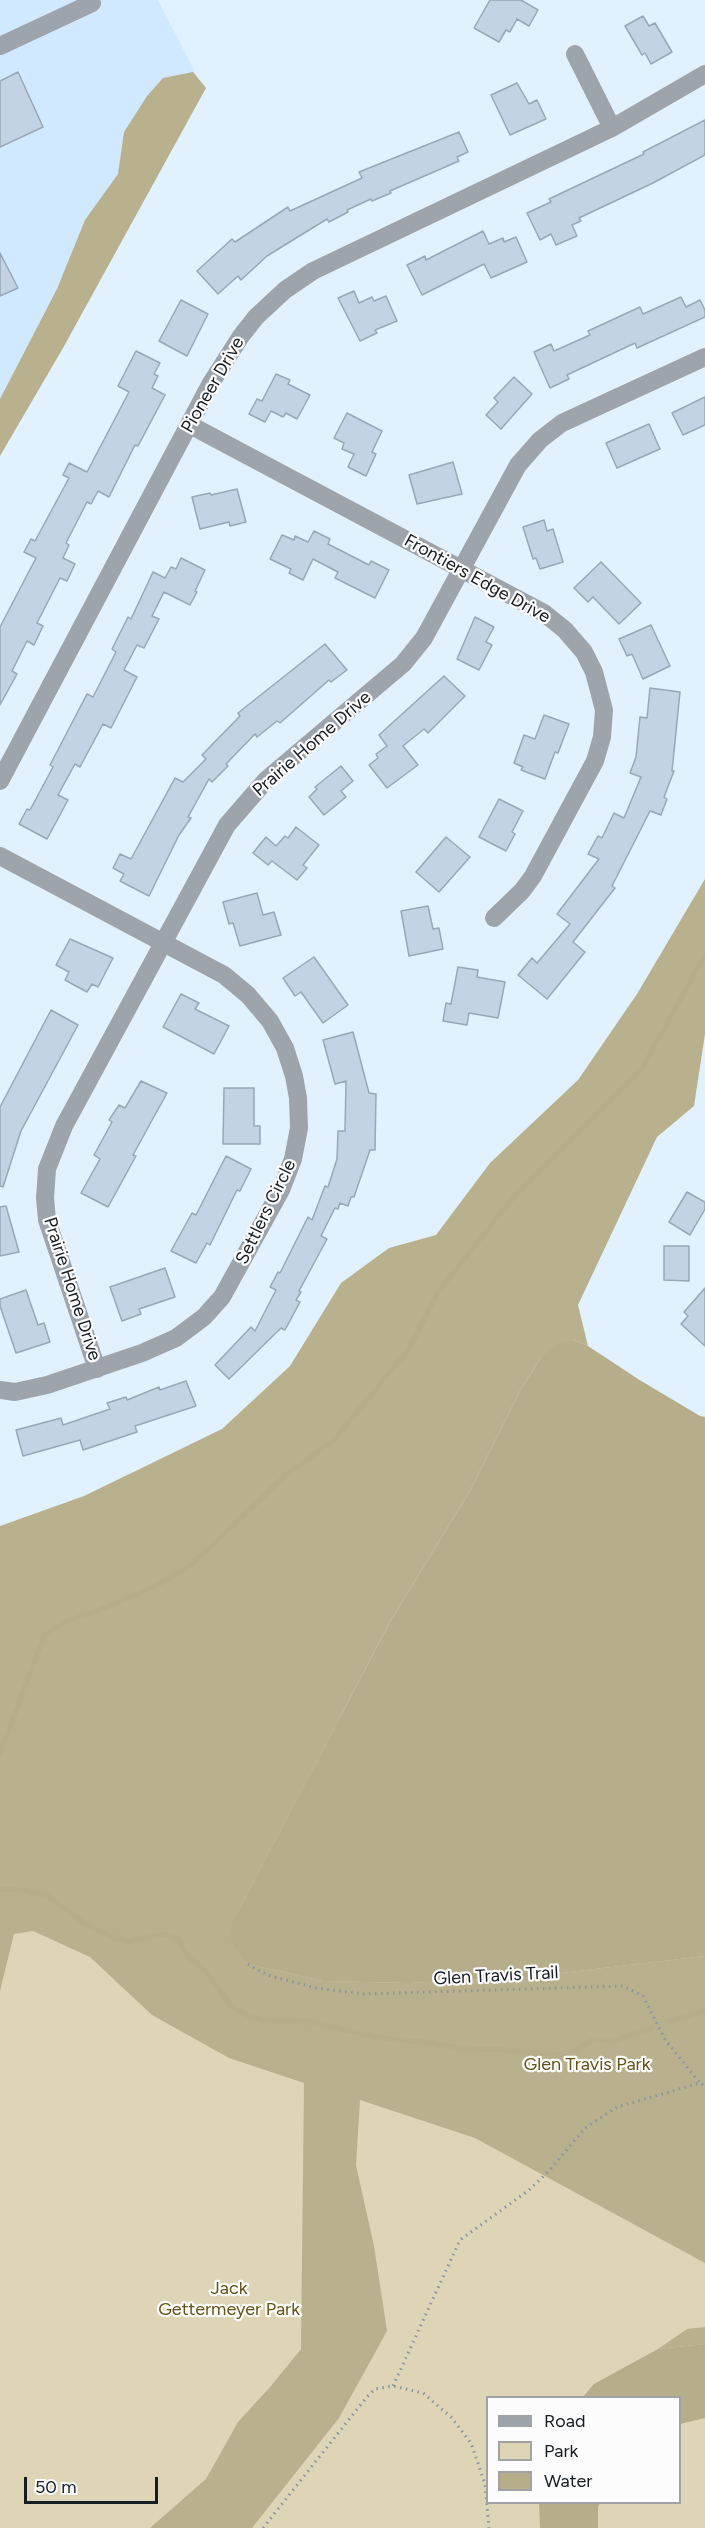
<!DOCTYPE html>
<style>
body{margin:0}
#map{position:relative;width:705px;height:2528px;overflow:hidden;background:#e2f1fe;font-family:Figtree,sans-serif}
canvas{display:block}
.legend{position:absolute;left:486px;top:2396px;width:195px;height:108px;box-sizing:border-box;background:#fcfcfc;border:2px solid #a0a2a5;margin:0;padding:8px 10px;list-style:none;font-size:18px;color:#161c22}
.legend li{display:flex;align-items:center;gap:12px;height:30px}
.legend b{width:30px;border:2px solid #a0a2a5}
.scale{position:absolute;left:24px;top:2477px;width:134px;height:27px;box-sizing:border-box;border:3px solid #161c22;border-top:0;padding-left:8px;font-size:18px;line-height:21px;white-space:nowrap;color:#161c22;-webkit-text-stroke:4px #fcfcfc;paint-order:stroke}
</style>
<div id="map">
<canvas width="705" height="2528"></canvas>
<ul class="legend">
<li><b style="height:8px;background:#9da4ab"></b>Road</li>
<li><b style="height:16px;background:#ddd5b5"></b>Park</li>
<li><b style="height:16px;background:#b6ad8a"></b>Water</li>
</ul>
<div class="scale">50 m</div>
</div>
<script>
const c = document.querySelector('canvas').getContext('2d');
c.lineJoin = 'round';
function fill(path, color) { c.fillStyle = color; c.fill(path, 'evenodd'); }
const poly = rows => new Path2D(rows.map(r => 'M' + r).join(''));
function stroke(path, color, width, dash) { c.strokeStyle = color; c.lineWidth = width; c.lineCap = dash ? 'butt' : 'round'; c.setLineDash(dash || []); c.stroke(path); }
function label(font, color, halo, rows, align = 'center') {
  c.font = font + ' Figtree,sans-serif'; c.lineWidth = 4.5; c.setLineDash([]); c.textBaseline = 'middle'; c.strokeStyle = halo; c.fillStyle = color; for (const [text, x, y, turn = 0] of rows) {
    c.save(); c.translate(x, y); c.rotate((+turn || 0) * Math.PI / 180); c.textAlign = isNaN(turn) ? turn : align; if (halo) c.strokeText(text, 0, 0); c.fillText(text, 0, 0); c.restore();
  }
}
fill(poly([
 [0,0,158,0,198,78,0,444]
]), '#d1e9ff');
fill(poly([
 [0,1531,705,1926,705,2528,0,2528],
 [488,2398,680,2398,680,2502,488,2502]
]), '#ddd5b5');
fill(poly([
 [193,72,206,88,63,348,0,456,0,399,57,289,85,220,118,174,124,132,147,96,163,78],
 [705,879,705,1034,694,1106,657,1137,578,1305,588,1346,574,1340,540,1359,520,1391,471,1489,390,1622,236,1915,248,1964,323,1981,408,1983,527,1977,705,1956,705,2263,475,2138,360,2100,356,2165,374,2246,387,2331,339,2418,252,2528,150,2528,206,2479,238,2422,271,2386,301,2349,304,2083,229,2058,152,2015,90,1957,33,1931,14,1934,0,1991,0,1526,84,1496,222,1429,290,1366,341,1283,389,1248,436,1235,490,1163,578,1080,637,994],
 [705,2327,705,2344,658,2349,687,2329]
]), '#b9b08d');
fill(poly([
 [574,1340,588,1346,638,1379,700,1416,705,1417,705,1956,527,1977,408,1983,323,1981,248,1964,234,1947,229,1931,236,1915,390,1622,471,1489,520,1391,540,1359,557,1344],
 [705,2344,705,2418,680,2424,680,2398,583,2397,594,2384,658,2349],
 [539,2503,600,2503,598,2507,598,2528,540,2528]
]), '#b6ad8a');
stroke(poly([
 [0,1754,44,1636,64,1622,97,1611,154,1587,191,1565,287,1474,333,1441,409,1349,438,1292,513,1198,641,1070,705,955],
 [0,1889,21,1890,48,1896,88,1926,114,1938,129,1941,164,1934,172,1936,178,1939,189,1958,199,1964,207,1973,231,2006,247,2015,264,2020,311,2022,381,2038,431,2043,468,2050,497,2049,557,2055,571,2053,593,2040,618,2041,629,2035,652,2028],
 [667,2022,705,2011]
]), '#b6ad8a', 5);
const building = poly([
 [490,0,521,0,538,10,529,26,517,19,510,32,506,30,499,42,474,28,490,0],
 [643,16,649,26,655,23,672,52,651,64,645,53,642,55,625,26,643,16],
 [18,72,43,127,0,147,0,81,18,72],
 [517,83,529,104,537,100,546,119,510,135,491,95,517,83],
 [705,120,705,155,653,183,579,218,581,221,572,225,577,236,556,245,551,234,540,240,527,213,551,202,549,199,644,154,643,152,705,120],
 [459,132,468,152,457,157,459,161,390,191,391,193,372,201,371,199,347,210,348,212,329,222,327,219,267,256,241,280,238,276,218,294,197,271,232,239,235,242,288,207,290,211,362,178,359,172,459,132],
 [483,231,489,244,503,238,504,242,516,237,527,262,491,278,484,264,422,295,407,265,425,256,426,260,483,231],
 [0,253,18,288,0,296,0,253],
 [354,291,359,303,372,297,374,301,386,296,397,321,375,330,377,333,360,341,338,298,354,291],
 [681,297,686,307,700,300,705,310,705,317,637,348,635,343,567,375,569,379,550,388,534,352,551,344,554,351,590,335,588,331,640,307,643,314,681,297],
 [181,300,208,314,187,356,159,341,181,300],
 [136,351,160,363,154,374,158,376,152,388,165,395,138,446,135,445,109,497,98,491,91,504,87,502,66,543,69,545,63,558,75,564,67,581,60,578,37,623,43,626,34,645,27,641,12,671,17,674,0,705,0,627,36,558,24,552,31,539,35,541,69,478,63,475,69,463,87,472,129,392,118,386,136,351],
 [276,374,290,380,288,384,310,395,297,419,286,413,283,417,271,411,265,422,249,414,257,399,262,401,276,374],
 [514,377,532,394,501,429,486,415,498,402,494,398,514,377],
 [705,397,705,425,683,435,672,413,705,397],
 [347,413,382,431,372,452,376,454,366,476,348,467,354,454,342,449,344,443,334,438,347,413],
 [649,424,660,449,617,468,606,443,649,424],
 [453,462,462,494,417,504,409,475,453,462],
 [237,489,246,522,230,526,229,522,200,529,192,497,210,493,211,495,237,489],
 [544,520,547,531,553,529,563,562,540,569,536,558,533,559,523,527,544,520],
 [314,531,330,539,328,544,369,565,371,561,389,570,375,598,335,578,338,572,313,559,303,580,289,573,291,569,270,559,282,535,294,540,295,536,308,542,314,531],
 [181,558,205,570,195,591,197,592,190,605,164,592,152,616,159,619,144,648,137,645,124,670,137,677,111,728,103,724,80,767,75,764,58,795,68,800,47,839,19,824,27,809,30,810,53,767,50,765,87,694,93,697,116,652,112,649,128,617,131,619,153,572,165,578,171,567,176,569,181,558],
 [601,562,641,603,619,624,593,597,588,602,574,588,601,562],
 [475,617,494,627,486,642,492,645,479,670,457,659,475,617],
 [651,625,670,666,643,679,632,654,627,656,619,639,651,625],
 [325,644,347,670,331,682,329,680,280,723,277,721,257,737,255,734,226,764,228,766,212,782,209,779,188,817,191,818,179,835,149,896,120,881,124,874,113,868,120,854,131,859,175,778,183,782,206,759,202,755,240,716,238,713,325,644],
 [444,676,465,696,428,733,424,729,403,746,418,765,387,788,369,765,378,758,376,754,387,746,379,735,444,676],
 [650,688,680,692,672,771,674,771,664,797,667,799,661,815,650,811,612,886,615,888,573,942,585,952,547,999,518,975,532,958,537,963,570,924,557,914,599,859,588,854,598,836,602,838,614,813,624,818,641,777,630,773,636,757,640,717,647,718,650,688],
 [544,715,569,724,558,753,555,752,545,779,521,770,523,767,514,763,524,735,535,739,544,715],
 [341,766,353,781,341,791,346,797,324,815,309,797,317,789,315,787,341,766],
 [499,799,523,811,512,832,515,834,506,851,479,837,499,799],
 [296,827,319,845,303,865,307,868,297,880,272,861,268,865,253,853,266,837,276,846,285,836,288,838,296,827],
 [446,837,470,857,439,892,416,872,446,837],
 [257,893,263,915,274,912,281,935,240,946,233,923,229,924,223,902,257,893],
 [428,906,433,929,439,928,443,949,409,956,401,911,428,906],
 [70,939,113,958,98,987,92,984,87,992,65,980,69,972,56,965,70,939],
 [314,957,348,1005,323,1023,301,992,295,996,283,978,314,957],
 [458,967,478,970,477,977,505,982,498,1018,469,1013,467,1025,443,1021,446,1003,451,1004,458,967],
 [181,994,199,1003,195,1009,229,1026,214,1054,163,1027,181,994],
 [51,1010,78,1025,21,1131,3,1187,0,1186,0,1107,51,1010],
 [353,1032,369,1093,376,1094,375,1150,370,1150,354,1197,351,1197,348,1206,340,1203,338,1209,335,1208,321,1236,327,1239,299,1291,301,1292,296,1300,300,1302,285,1330,281,1328,229,1379,215,1365,251,1327,255,1331,276,1290,270,1287,278,1272,280,1273,308,1217,312,1220,325,1186,328,1187,337,1159,338,1131,345,1131,346,1081,335,1084,323,1040,353,1032],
 [141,1081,167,1093,133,1155,136,1156,108,1207,81,1193,100,1159,94,1155,112,1122,109,1120,119,1105,125,1108,141,1081],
 [224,1088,254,1088,254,1126,260,1126,260,1144,223,1144,224,1088],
 [226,1156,251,1169,240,1191,237,1190,210,1245,207,1243,196,1263,171,1251,192,1213,196,1215,226,1156],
 [687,1192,705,1202,705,1209,690,1235,669,1222,687,1192],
 [6,1206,19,1252,0,1256,0,1207,6,1206],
 [664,1246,689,1246,689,1281,664,1280,664,1246],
 [165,1268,175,1297,139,1309,141,1314,122,1321,110,1287,165,1268],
 [705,1288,705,1346,681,1324,688,1316,684,1312,705,1288],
 [26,1290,38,1325,44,1323,50,1342,16,1353,0,1306,0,1299,26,1290],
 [186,1381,196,1406,135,1426,137,1432,83,1450,80,1440,23,1456,16,1430,61,1418,63,1425,110,1409,107,1403,126,1397,127,1400,159,1387,160,1390,186,1381]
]);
fill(building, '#c2d3e3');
stroke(building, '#97a8b7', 1.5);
stroke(poly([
 [248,1964,267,1975,316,1988,364,1994,623,1986,643,1996,666,2041,700,2083],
 [393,2386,460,2240,529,2190,548,2172,585,2128,617,2107,700,2083,705,2086],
 [263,2528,366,2398,375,2389,393,2386,423,2393,451,2417,471,2443,485,2484,489,2528]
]), '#89949e', 3, [1.5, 4.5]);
stroke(poly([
 [0,46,92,3,91,0],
 [575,54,612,128],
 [190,425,544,613,565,630,584,652,594,672,604,710,602,737,595,761,533,876,522,891,494,918],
 [0,781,211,383,241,336,256,317,285,290,313,271,612,128,705,74],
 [0,856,224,975,248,995,270,1021,285,1048,294,1076,298,1098,299,1128,293,1159,281,1190,222,1297,204,1317,176,1338,142,1353,47,1385,15,1392,0,1390],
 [97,1369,47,1220,45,1198,47,1169,64,1126,227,825,267,779,403,664,424,638,518,465,540,440,562,423,705,357]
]), '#9da4ab', 18);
label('18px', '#161c22', '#fcfcfc', [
 ["Pioneer Drive",213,385,-60],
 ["Frontiers Edge Drive",477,579,29],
 ["Prairie Home Drive",312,744,-41],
 ["Settlers Circle",266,1212,-64],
 ["Prairie Home Drive",72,1289,72],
 ["Glen Travis Trail",496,1976,-3]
]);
label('18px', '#625318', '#fcfcfc', [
 ["Glen Travis Park",587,2065],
 ["Jack",229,2289],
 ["Gettermeyer Park",229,2310]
]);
</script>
